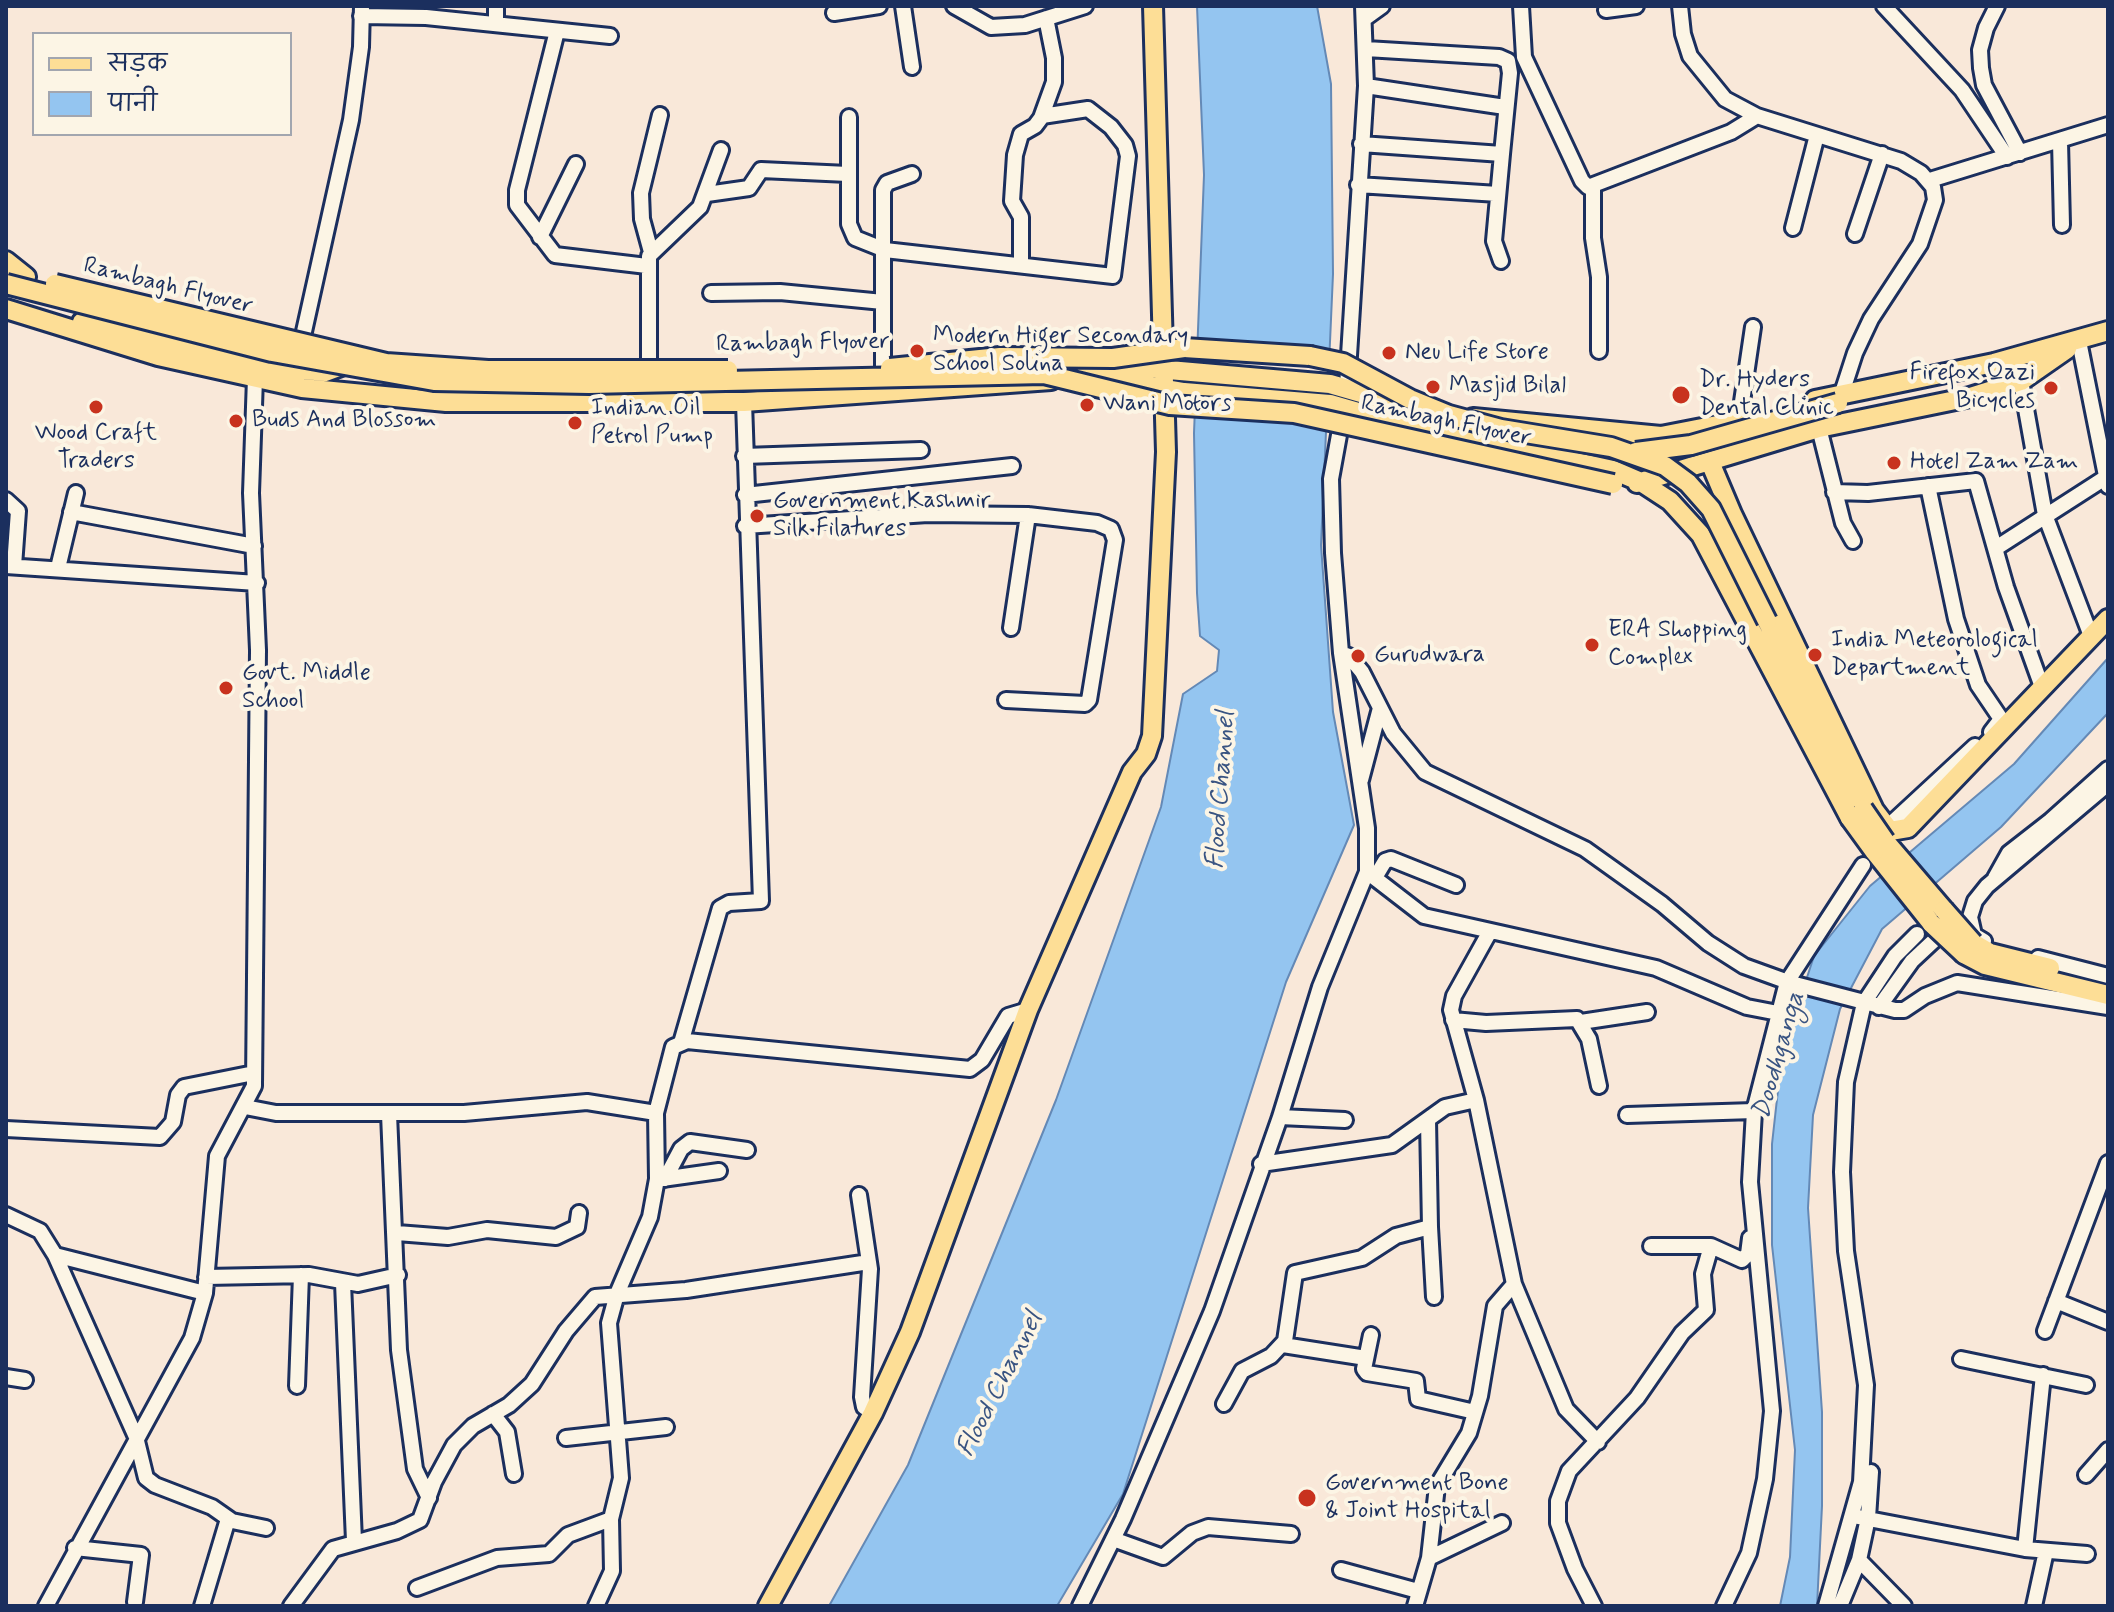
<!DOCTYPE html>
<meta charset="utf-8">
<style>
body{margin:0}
#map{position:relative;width:2114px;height:1612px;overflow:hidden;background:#f9e8d9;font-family:Mynerve,"Playpen Sans Deva",sans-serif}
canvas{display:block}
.frame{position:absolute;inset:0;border:8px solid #1b2f5e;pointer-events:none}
.legend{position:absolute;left:32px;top:32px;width:260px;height:104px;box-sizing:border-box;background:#fcf5e5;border:2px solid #a2a6af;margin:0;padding:10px 14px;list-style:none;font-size:24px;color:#1b2f5e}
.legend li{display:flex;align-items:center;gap:16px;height:40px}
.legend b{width:40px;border:2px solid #a2a6af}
</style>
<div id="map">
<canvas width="2114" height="1612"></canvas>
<div class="frame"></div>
<ul class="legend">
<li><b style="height:10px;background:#fdde96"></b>सड़क</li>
<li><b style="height:22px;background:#94c5f0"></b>पानी</li>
</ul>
</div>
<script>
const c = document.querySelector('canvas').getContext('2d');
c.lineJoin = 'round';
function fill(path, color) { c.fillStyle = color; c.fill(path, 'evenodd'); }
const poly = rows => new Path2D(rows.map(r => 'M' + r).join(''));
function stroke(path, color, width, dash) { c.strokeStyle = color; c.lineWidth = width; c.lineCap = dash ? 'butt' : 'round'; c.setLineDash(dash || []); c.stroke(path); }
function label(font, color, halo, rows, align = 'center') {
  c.font = font + ' Mynerve,sans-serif'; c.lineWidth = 8; c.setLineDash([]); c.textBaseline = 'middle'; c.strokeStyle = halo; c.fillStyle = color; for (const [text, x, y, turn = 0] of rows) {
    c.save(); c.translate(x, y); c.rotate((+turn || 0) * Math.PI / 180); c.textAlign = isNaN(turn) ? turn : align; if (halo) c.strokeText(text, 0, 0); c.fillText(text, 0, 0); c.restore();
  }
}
const water = poly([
 [1197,6,1317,6,1331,84,1333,274,1321,545,1333,712,1354,825,1286,982,1123,1494,1057,1606,829,1606,908,1465,1056,1100,1161,807,1183,694,1217,671,1219,650,1200,636,1197,593,1194,433,1204,175,1197,6],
 [2108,658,2108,713,2001,827,1882,929,1840,1009,1813,1115,1808,1208,1822,1412,1822,1506,1817,1606,1780,1606,1790,1557,1795,1450,1772,1245,1772,1144,1782,1054,1814,956,1870,886,2014,764,2108,658]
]);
fill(water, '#94c5f0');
stroke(water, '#6489b6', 2);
fill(poly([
 [1193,347,1333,357,1330,433,1289,423,1191,417]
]), '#f9e8d9');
const minor = poly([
 [903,6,912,67],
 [954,6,991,27,1025,25,1085,6],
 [1521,6,1524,57,1582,181,1588,187,1731,132,1757,116],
 [1680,6,1683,34,1690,56,1725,99,1757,116,1901,161,1921,173,1933,187,1935,200,1920,244,1871,319,1855,353,1842,393],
 [1884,6,1962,90,2007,157],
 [1997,6,1986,28,1980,50,1981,68,1984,85,2020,153],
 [1606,10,1636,6],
 [834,13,879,6],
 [361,16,426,17,610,36],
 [1364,19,1382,6],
 [496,23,496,6],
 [557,31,517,190,517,205,555,255,647,266],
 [1366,86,1505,107],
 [849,117,849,224,855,238,885,250,1113,276,1128,156,1125,145,1111,127,1088,109,1042,116],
 [2060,141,2062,225],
 [1361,144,1502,154,1510,73,1508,61,1499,57,1366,49],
 [1930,180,2108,125],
 [1358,185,1498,194],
 [1593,186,1593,238,1599,277,1599,351],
 [707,194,749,188,761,170,848,174],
 [1793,228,1817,135],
 [1855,234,1882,154],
 [540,237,576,164],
 [651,252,642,219,641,193,660,115],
 [1501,261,1494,241,1502,154],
 [1021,263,1021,217,1012,201,1015,155,1021,134,1035,126,1041,118,1054,82,1054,58,1046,18],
 [711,293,780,292,883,302],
 [2079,341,2108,486],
 [301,345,351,120,361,47,362,6],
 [2021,381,2045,515,2091,636],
 [883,383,883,190,887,183,912,174],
 [1347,387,1366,86,1363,6],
 [649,405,649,256,700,207,721,150],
 [1739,422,1753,327],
 [1819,428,1843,523,1853,541],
 [744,456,921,450],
 [1928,486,1956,619,1978,685,2001,719,1991,732],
 [1834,492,1868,493,1976,481,2006,587,2042,687],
 [745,495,1012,466],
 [6,500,18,511,14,566],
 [71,512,254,546],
 [745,526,928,514,1028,515,1097,523,1111,529,1115,540,1089,700,1085,704,1006,700],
 [1996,548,2108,476],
 [6,566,257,583],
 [58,568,76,493],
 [1011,628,1028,515],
 [1341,653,1349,656,1362,672,1393,733,1425,772,1585,849,1662,904,1708,943,1744,966,1791,983,1895,1010,1904,1010,1925,996,1957,983,2108,1007],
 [1361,780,1380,708],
 [1882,832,1975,746],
 [1367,872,1424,916,1656,968,1747,1007,1778,1013],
 [1376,876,1385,861,1391,859,1456,885],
 [1995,878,2009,853,2050,821,2108,769],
 [1984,941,1974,935,1970,917,1975,901,1987,886,2108,784],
 [2038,958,2108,976],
 [1879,1007,1912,961,1942,933],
 [1453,1020,1486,1023,1577,1019,1589,1039,1599,1086],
 [1581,1022,1647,1012],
 [681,1043,720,908,729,903,761,901,744,402],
 [245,1107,276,1113,464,1113,587,1102,656,1113],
 [389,1114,399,1350,415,1469,429,1498],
 [1627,1115,1754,1111],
 [1280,1117,1345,1120],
 [6,1129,160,1137,173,1122,178,1095,184,1087,254,1073],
 [1261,1164,1392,1145,1445,1107,1476,1100],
 [662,1179,719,1171],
 [665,1179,681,1149,690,1142,747,1150],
 [859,1195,870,1269,862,1397,864,1407,873,1413],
 [6,1215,40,1231,55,1255,136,1437,146,1478,155,1485,212,1507,232,1521,266,1528],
 [1430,1227,1434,1297],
 [397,1233,448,1237,487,1230,556,1237,577,1227,579,1213],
 [1651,1246,1711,1246,1742,1260,1748,1254,1750,1238],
 [55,1255,205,1293],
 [206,1277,309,1275,358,1284,398,1275],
 [343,1283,354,1541],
 [1514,1284,1566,1409,1598,1442],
 [2056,1301,2108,1322],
 [2045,1331,2108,1163],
 [1371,1335,1364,1369,1367,1373,1416,1381,1418,1399,1475,1412],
 [1283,1345,1366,1358],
 [1961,1359,2086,1385],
 [6,1377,25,1380],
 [297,1386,301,1275],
 [1224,1404,1242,1371,1271,1356,1285,1341,1295,1273,1362,1258,1396,1236,1430,1227,1428,1120],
 [493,1414,507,1432,514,1474],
 [566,1438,666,1427],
 [1871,1472,1868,1518,1859,1560,1904,1606],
 [2086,1475,2108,1450],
 [1858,1517,2025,1549,2087,1554],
 [1113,1539,1163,1557,1192,1533,1208,1527,1291,1534],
 [75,1548,141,1555,135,1602],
 [2025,1549,2043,1375],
 [1429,1558,1502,1523],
 [1341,1570,1418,1591],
 [417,1588,497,1558,549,1554,568,1535,611,1519],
 [46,1606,192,1338,205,1293,217,1156,254,1086,258,650,251,493,255,378],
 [202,1606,228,1519],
 [291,1606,333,1549,397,1531,420,1520,434,1482,454,1445,473,1426,509,1405,532,1384,566,1331,595,1297,686,1290,869,1262],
 [596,1606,612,1571,611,1519,621,1478,609,1323,617,1294,650,1217,657,1179,656,1113,673,1047,687,1041,970,1069,982,1060,1008,1016,1028,1010],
 [1080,1606,1123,1519,1212,1311,1280,1117,1320,987,1367,872,1367,828,1341,653,1333,553,1331,479,1343,413],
 [1415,1606,1429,1558,1437,1486,1469,1433,1480,1396,1495,1306,1514,1284,1476,1100,1451,1010,1454,996,1489,933],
 [1594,1606,1575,1569,1558,1523,1558,1501,1569,1471,1637,1398,1682,1333,1706,1310,1703,1274,1711,1246],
 [1724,1606,1749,1553,1765,1479,1772,1411,1750,1182,1754,1111,1787,982,1863,865],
 [1826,1606,1861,1482,1866,1385,1846,1251,1842,1172,1846,1082,1864,1003,1895,956,1917,934],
 [1840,1606,1859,1560],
 [2034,1606,2046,1551]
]);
const major = poly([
 [6,261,26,277],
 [6,309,158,356,302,388,446,402,744,402,1051,380],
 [82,322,295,369,325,372,341,366],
 [1184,348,1310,356],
 [1030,367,1134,367,1330,384,1427,412],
 [1101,378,1184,392,1330,404,1389,421,1613,470,1641,482,1670,501,1701,535,1850,818],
 [1815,400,1994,363,2108,331],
 [1473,418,1661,436,1748,419],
 [1710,462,1732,514,1874,810,1890,831,1908,828,2108,619],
 [1637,483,1819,428,1970,397,2021,381,2067,349],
 [1767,621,1811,714,1856,797],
 [1818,700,1823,710,1820,730],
 [1885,841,1944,910],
 [1874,851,1932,924],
 [1973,943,1990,953,2050,968],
 [1964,954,1985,965,2108,995],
 [768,1606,873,1413,910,1332,1028,1010,1132,772,1146,754,1152,736,1166,452,1153,6]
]);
stroke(minor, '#1b2f5e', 20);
stroke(major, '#1b2f5e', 24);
stroke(minor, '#fcf5e5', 14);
stroke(major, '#fdde96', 18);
const majorBridge = poly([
 [6,284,272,352,434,381,589,384,1044,374,1170,405,1294,413,1613,484],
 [55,284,386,363,488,370,728,370],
 [1310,356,1343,363,1410,399,1449,415,1501,429,1611,447,1665,466,1688,483,1711,509,1767,621],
 [890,368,1000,357,1113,358,1184,348],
 [1636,452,1691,445,1838,403],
 [1863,809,1885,841],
 [1850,818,1874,851],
 [1944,910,1973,943],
 [1932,924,1964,954]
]);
stroke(majorBridge, '#1b2f5e', 24, []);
stroke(majorBridge, '#fdde96', 18);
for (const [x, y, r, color] of [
 [917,351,8,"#c8321e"],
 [1389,353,8,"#c8321e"],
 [1433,387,8,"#c8321e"],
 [2051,388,8,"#c8321e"],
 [1681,395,10,"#c8321e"],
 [1087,405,8,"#c8321e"],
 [96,407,8,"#c8321e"],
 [236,421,8,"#c8321e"],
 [575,423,8,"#c8321e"],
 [1894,463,8,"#c8321e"],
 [757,516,8,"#c8321e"],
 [1592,645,8,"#c8321e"],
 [1815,655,8,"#c8321e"],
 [1358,656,8,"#c8321e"],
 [226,688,8,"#c8321e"],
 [1307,1498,10,"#c8321e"]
]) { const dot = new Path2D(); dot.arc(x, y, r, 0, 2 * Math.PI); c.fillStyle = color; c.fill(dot); stroke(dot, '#fcf5e5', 3); }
label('24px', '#1b2f5e', '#fcf5e5', [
 ["Rambagh Flyover",168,287,14],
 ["Rambagh Flyover",803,344,-1],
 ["Rambagh Flyover",1446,422,12]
]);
label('24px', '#1b2f5e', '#fcf5e5', [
 ["Modern Higer Secondary",933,337],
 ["School Solina",933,365],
 ["Neu Life Store",1405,353],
 ["Firefox Qazi",2035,374,"right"],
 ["Bicycles",2035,402,"right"],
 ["Dr. Hyders",1699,381],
 ["Dental Clinic",1699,409],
 ["Masjid Bilal",1449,387],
 ["Wani Motors",1103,405],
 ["Indian Oil",591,409],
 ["Petrol Pump",591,437],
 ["Buds And Blossom",252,421],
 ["Wood Craft",96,434,"center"],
 ["Traders",96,462,"center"],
 ["Hotel Zam Zam",1910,463],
 ["Government Kashmir",773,502],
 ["Silk Filatures",773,530],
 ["ERA Shopping",1608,631],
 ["Complex",1608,659],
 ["India Meteorological",1831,641],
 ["Department",1831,669],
 ["Gurudwara",1374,656],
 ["Govt. Middle",242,674],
 ["School",242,702],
 ["Government Bone",1325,1484],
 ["& Joint Hospital",1325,1512]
], 'left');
label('italic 26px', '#395482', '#fcf5e5', [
 ["Flood Channel",1222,790,-86],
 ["Doodhganga",1780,1056,-74],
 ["Flood Channel",1001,1385,-63]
]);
</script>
